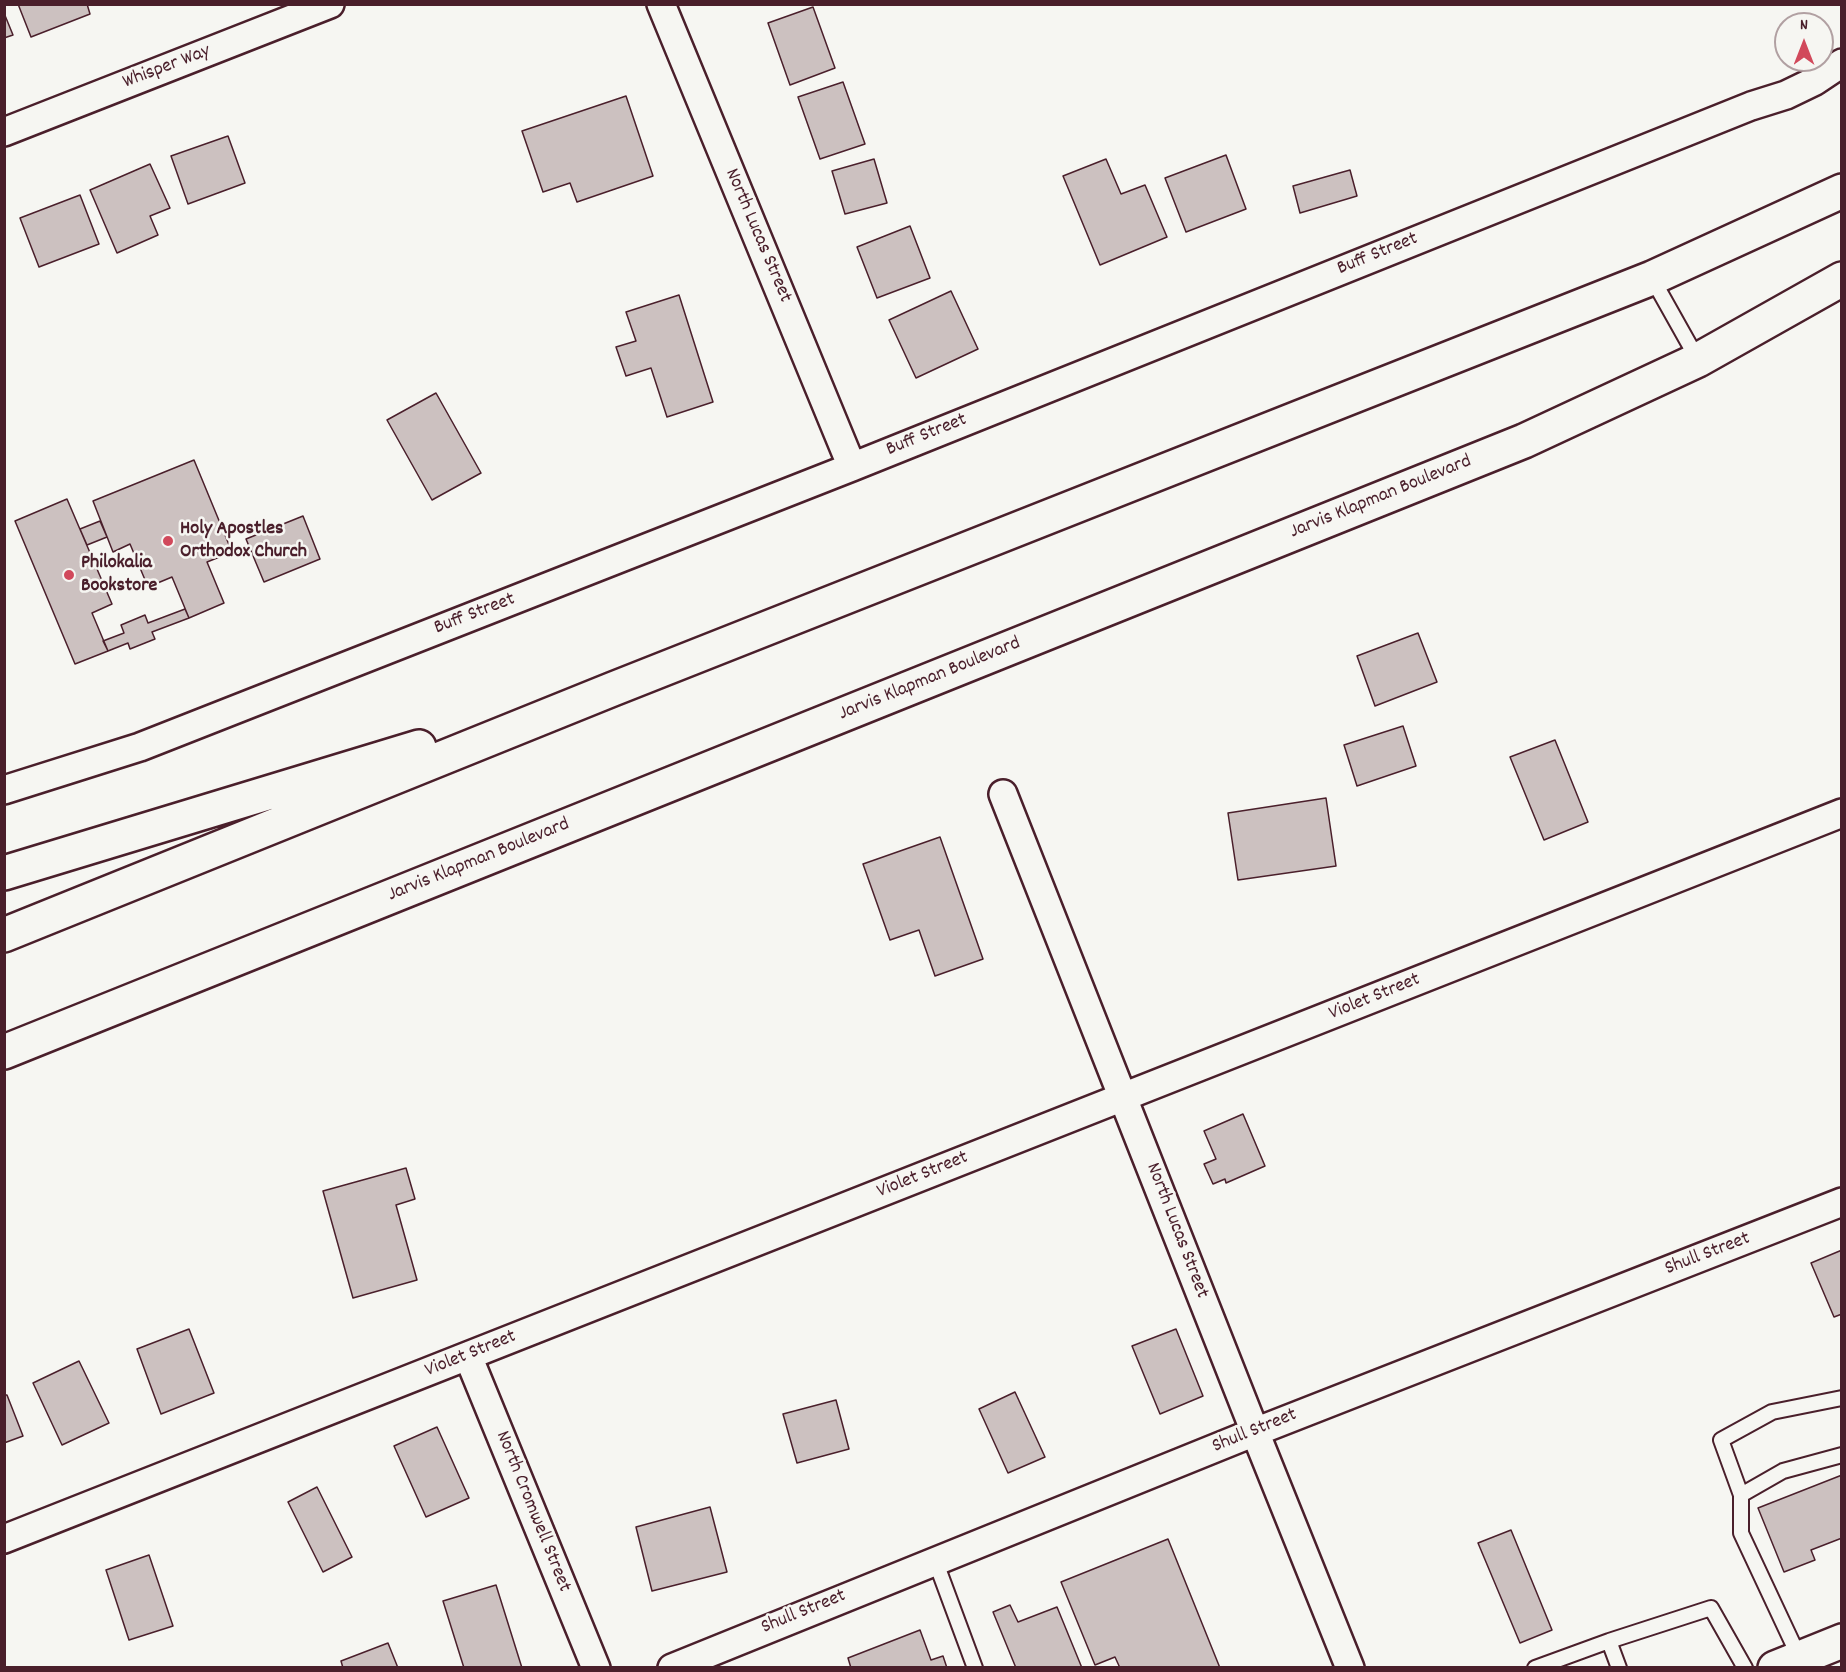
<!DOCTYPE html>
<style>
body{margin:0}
#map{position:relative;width:1846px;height:1672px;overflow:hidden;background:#f6f6f2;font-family:Dekko,sans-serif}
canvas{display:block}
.frame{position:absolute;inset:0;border:6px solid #4a1f2b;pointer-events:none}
.north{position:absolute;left:1774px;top:12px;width:60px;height:60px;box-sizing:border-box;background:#f6f6f2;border:2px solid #b1a0a2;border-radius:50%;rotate:0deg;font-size:16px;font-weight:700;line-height:24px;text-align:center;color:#4a1f2b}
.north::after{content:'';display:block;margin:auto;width:21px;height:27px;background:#d1495b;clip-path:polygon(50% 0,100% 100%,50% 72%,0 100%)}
</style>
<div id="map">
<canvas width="1846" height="1672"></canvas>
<div class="frame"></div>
<div class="north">N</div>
</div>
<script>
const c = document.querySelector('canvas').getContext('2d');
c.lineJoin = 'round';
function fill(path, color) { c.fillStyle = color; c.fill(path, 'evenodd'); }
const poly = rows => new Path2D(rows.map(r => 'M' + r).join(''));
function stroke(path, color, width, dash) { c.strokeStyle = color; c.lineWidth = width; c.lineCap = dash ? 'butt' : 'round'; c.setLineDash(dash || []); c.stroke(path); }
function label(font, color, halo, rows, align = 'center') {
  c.font = font + ' Dekko,sans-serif'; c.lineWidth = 5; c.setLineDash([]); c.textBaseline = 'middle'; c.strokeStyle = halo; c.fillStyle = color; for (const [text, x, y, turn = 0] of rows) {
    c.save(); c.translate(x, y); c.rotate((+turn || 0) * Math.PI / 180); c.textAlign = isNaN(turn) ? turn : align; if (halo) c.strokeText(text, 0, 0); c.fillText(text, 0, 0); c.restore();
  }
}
const building = poly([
 [18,4,87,4,90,14,31,37,18,4],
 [813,7,835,68,790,85,768,23,813,7],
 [4,13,13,35,4,38,4,13],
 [843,82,865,144,820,159,798,97,843,82],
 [626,96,653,176,577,202,570,183,543,192,522,131,626,96],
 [228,136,245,183,188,204,171,156,228,136],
 [1226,155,1246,209,1186,232,1165,178,1226,155],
 [874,159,887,203,845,214,832,171,874,159],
 [1106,159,1121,194,1145,185,1167,237,1100,265,1063,176,1106,159],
 [150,164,170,208,150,216,158,235,117,253,90,190,150,164],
 [1350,170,1357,196,1300,213,1293,186,1350,170],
 [80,195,99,244,39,267,20,218,80,195],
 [910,226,930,278,877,298,857,247,910,226],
 [951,291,978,349,916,378,889,320,951,291],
 [679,295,713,402,667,417,651,368,626,376,616,347,636,341,626,312,679,295],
 [436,393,481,473,432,500,387,420,436,393],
 [194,460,232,552,207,562,224,603,189,618,172,577,148,587,130,544,113,552,93,501,194,460],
 [67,499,112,604,92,613,108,651,75,664,15,521,67,499],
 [303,516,320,559,264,582,246,539,303,516],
 [100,521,107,537,87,545,80,529,100,521],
 [185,609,189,618,152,632,155,639,130,649,128,643,108,651,103,641,124,633,121,625,145,615,148,623,185,609],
 [1418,633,1437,682,1375,706,1357,656,1418,633],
 [1403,726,1416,766,1357,786,1344,745,1403,726],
 [1555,740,1588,822,1544,840,1510,757,1555,740],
 [1326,798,1336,866,1238,880,1228,813,1326,798],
 [940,837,983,959,935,976,919,930,890,940,863,864,940,837],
 [1243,1114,1265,1166,1226,1183,1225,1179,1213,1184,1204,1164,1216,1159,1204,1131,1243,1114],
 [406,1168,415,1199,396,1205,417,1280,353,1298,323,1191,406,1168],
 [1842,1250,1842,1314,1834,1317,1811,1263,1842,1250],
 [189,1329,214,1393,161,1414,137,1349,189,1329],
 [1176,1329,1203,1396,1160,1414,1132,1346,1176,1329],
 [79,1361,109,1423,62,1445,33,1383,79,1361],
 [1015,1392,1045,1457,1008,1473,979,1409,1015,1392],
 [4,1395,7,1395,23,1436,4,1443,4,1395],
 [836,1400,849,1449,797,1463,783,1414,836,1400],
 [437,1427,469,1498,426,1517,394,1446,437,1427],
 [1842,1475,1842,1538,1811,1550,1815,1560,1784,1572,1758,1508,1842,1475],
 [317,1487,352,1557,323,1572,288,1502,317,1487],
 [710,1507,727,1572,652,1591,636,1527,710,1507],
 [1511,1530,1552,1630,1520,1643,1478,1543,1511,1530],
 [1168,1539,1220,1668,1120,1668,1115,1657,1095,1665,1061,1582,1168,1539],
 [149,1555,173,1626,129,1640,106,1570,149,1555],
 [496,1585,522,1668,464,1668,443,1601,496,1585],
 [1010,1605,1018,1622,1057,1607,1082,1668,1016,1668,993,1612,1010,1605],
 [920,1630,931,1660,943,1656,947,1668,851,1668,848,1658,920,1630],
 [388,1643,398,1668,343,1668,341,1661,388,1643]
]);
fill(building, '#ccc1c0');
stroke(building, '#4a1f2b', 1.5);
const lane = poly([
 [1652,278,1698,360],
 [1741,1495,1721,1440,1772,1412,1842,1398],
 [935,1560,975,1668],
 [1609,1641,1619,1668],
 [1800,1659,1741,1533,1741,1495,1783,1471,1842,1455],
 [1535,1668,1609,1641,1711,1608,1745,1668]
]);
const street = poly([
 [661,4,852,467],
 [4,132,330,4],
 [4,790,140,747,852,467,1751,106,1786,95,1815,81,1842,63],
 [1003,794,1255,1432,1350,1668],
 [468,1356,596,1668],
 [4,1539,1842,813],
 [672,1668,1255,1432,1842,1202]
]);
const primary = poly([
 [1775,1668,1842,1641]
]);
const highway = poly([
 [4,873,419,747],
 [4,935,613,689,1652,278,1842,191],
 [4,1052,1524,441,1698,360,1842,279]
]);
stroke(lane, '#4a1f2b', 18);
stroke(street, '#4a1f2b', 32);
stroke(primary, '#4a1f2b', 38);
stroke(highway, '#4a1f2b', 38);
stroke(lane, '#f6f6f2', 14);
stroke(street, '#f6f6f2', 27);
stroke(primary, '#f6f6f2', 33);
stroke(highway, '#f6f6f2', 33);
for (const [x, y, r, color] of [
 [168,541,6,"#d1495b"],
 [69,575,6,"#d1495b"]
]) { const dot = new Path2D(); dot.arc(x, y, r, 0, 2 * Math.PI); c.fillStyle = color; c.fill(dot); stroke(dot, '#f6f6f2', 2); }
label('20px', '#4a1f2b', '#f6f6f2', [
 ["Whisper Way",167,68,-21],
 ["North Lucas Street",757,236,67],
 ["Buff Street",1378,255,-22],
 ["Buff Street",927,436,-22],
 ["Jarvis Klapman Boulevard",1381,498,-22],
 ["Buff Street",475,615,-21],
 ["Jarvis Klapman Boulevard",930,680,-22],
 ["Jarvis Klapman Boulevard",479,861,-22],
 ["Violet Street",1375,998,-22],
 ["Violet Street",923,1176,-22],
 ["North Lucas Street",1176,1231,69],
 ["Shull Street",1708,1255,-21],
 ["Violet Street",471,1355,-22],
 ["Shull Street",1255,1432,-22],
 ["North Cromwell Street",532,1512,68],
 ["Shull Street",804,1613,-22]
]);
label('bold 20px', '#4a1f2b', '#f6f6f2', [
 ["Holy Apostles",180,530],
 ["Orthodox Church",180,553],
 ["Philokalia",81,564],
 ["Bookstore",81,587]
], 'left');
</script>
